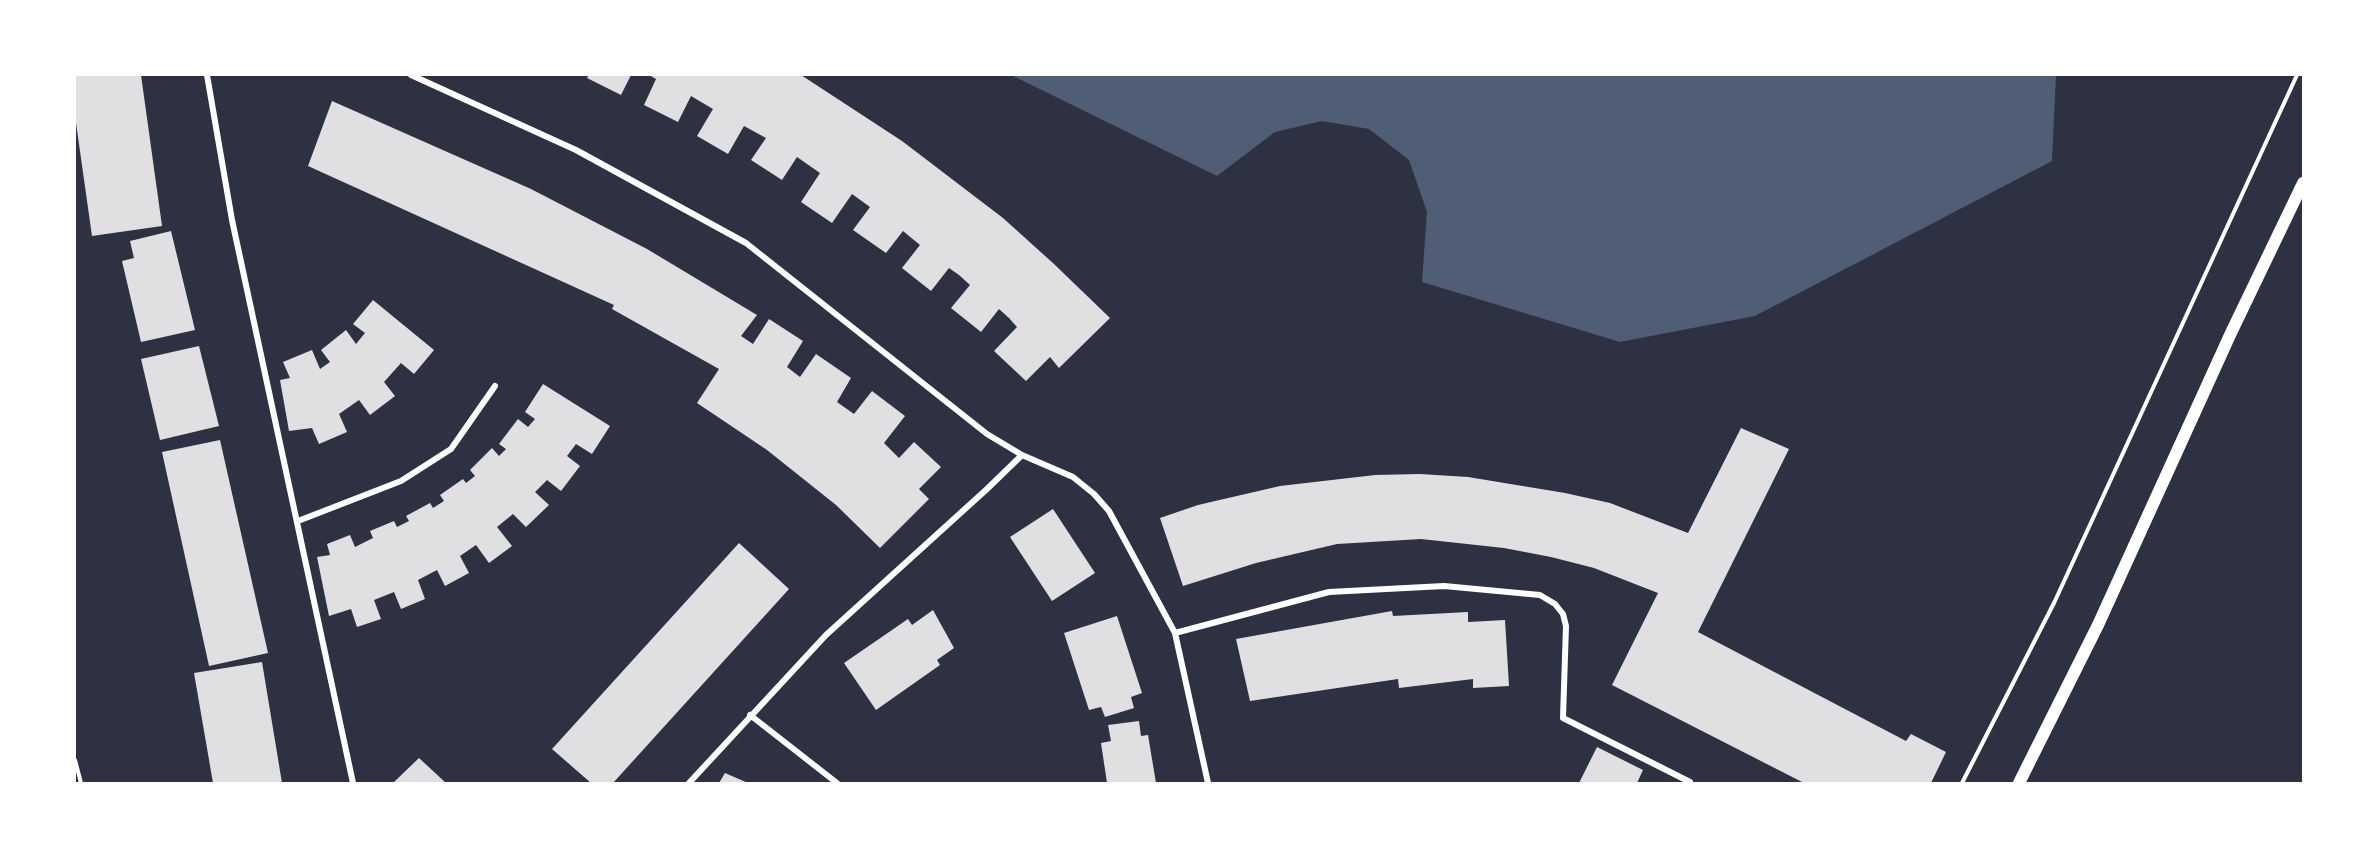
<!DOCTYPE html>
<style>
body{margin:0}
#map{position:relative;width:2378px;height:858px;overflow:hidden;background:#2d3142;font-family:"Open Sans",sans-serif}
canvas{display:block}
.frame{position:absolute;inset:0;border:76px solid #fff;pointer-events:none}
</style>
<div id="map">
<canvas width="2378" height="858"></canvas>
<div class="frame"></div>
</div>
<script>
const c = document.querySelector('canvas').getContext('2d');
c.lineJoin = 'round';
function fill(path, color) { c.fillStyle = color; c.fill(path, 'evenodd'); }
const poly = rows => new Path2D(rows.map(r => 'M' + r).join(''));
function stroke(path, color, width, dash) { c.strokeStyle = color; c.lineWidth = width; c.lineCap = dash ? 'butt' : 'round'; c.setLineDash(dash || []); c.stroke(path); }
fill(poly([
 [1011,75,2056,75,2052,161,1755,316,1620,342,1422,282,1427,212,1409,160,1369,129,1322,121,1275,132,1217,176]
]), '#4f5d75');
fill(poly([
 [75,75,141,75,162,226,92,236,75,116],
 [589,75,631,75,621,95,587,78],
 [649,75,801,75,902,141,1003,218,1054,264,1110,318,1059,368,1050,357,1026,381,994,351,1017,327,1009,318,999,309,981,332,951,308,970,285,959,275,949,268,931,291,902,268,920,245,903,231,886,253,853,230,870,207,852,194,832,223,801,202,820,173,797,157,782,180,751,160,766,138,744,126,728,154,697,136,713,109,691,96,678,122,644,105,656,79],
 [332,101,531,189,647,249,757,315,741,336,753,344,769,319,803,341,787,367,800,377,816,354,851,378,837,402,854,414,872,391,905,416,884,443,899,458,914,442,941,467,919,489,929,499,880,548,836,505,767,450,697,403,719,369,612,309,614,305,308,166],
 [171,231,195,330,141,342,122,261,134,258,130,241],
 [373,300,434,350,414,374,401,363,384,382,395,396,370,415,359,400,339,414,347,432,319,444,312,428,289,431,280,380,290,378,283,362,312,350,320,369,330,362,321,350,346,330,356,344,365,333,353,324],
 [199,346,219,426,160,440,141,359],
 [543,384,610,426,592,454,576,444,567,456,580,466,561,491,547,480,535,492,549,505,526,527,513,514,497,527,512,546,489,563,476,545,460,556,469,573,445,586,437,570,418,580,425,599,401,609,394,592,374,600,381,619,357,627,351,609,329,616,317,557,330,555,327,544,350,535,355,547,373,538,370,531,394,521,397,527,409,521,406,516,430,503,433,508,444,501,440,495,463,479,466,483,475,476,470,470,492,448,499,456,506,449,499,444,518,419,528,427,535,419,525,412],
 [1741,428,1789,449,1698,632,1906,741,1911,734,1946,752,1931,783,1804,783,1612,685,1658,593,1594,568,1551,557,1504,548,1421,539,1337,544,1256,563,1183,586,1160,518,1198,505,1280,486,1375,475,1420,474,1468,477,1565,493,1610,503,1688,533],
 [220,440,268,653,209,666,162,452],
 [1053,509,1095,573,1052,601,1010,537],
 [739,543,789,589,613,783,591,783,552,749],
 [933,610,954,648,937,660,940,665,876,710,844,663,908,619,912,625],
 [1392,611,1393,616,1468,612,1468,622,1505,620,1509,686,1473,688,1473,679,1399,688,1398,679,1250,701,1236,639],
 [1117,616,1142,693,1131,697,1134,708,1105,717,1101,707,1089,710,1064,633],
 [262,662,282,783,213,783,194,673],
 [1139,721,1141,736,1148,735,1156,783,1107,783,1101,743,1111,741,1108,725],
 [1597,747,1643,770,1637,783,1579,783],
 [419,758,446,783,393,783],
 [725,773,748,783,719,783]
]), '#e0e0e3');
stroke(poly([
 [75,760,81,783],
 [1962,783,2054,603,2297,75]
]), '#fff', 4);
stroke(poly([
 [207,75,232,220,353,783],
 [411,75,576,150,746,243,987,434,1022,455,1073,477,1094,494,1109,511,1175,633,1208,783],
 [298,521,401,481,451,449,495,386],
 [1175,633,1329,592,1444,586,1540,595,1555,604,1563,614,1566,626,1563,718,1690,782],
 [750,715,837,783],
 [689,783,826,635,987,489,1022,455]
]), '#fff', 6);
stroke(poly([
 [2019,783,2098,625,2230,335,2303,183]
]), '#fff', 12);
</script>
